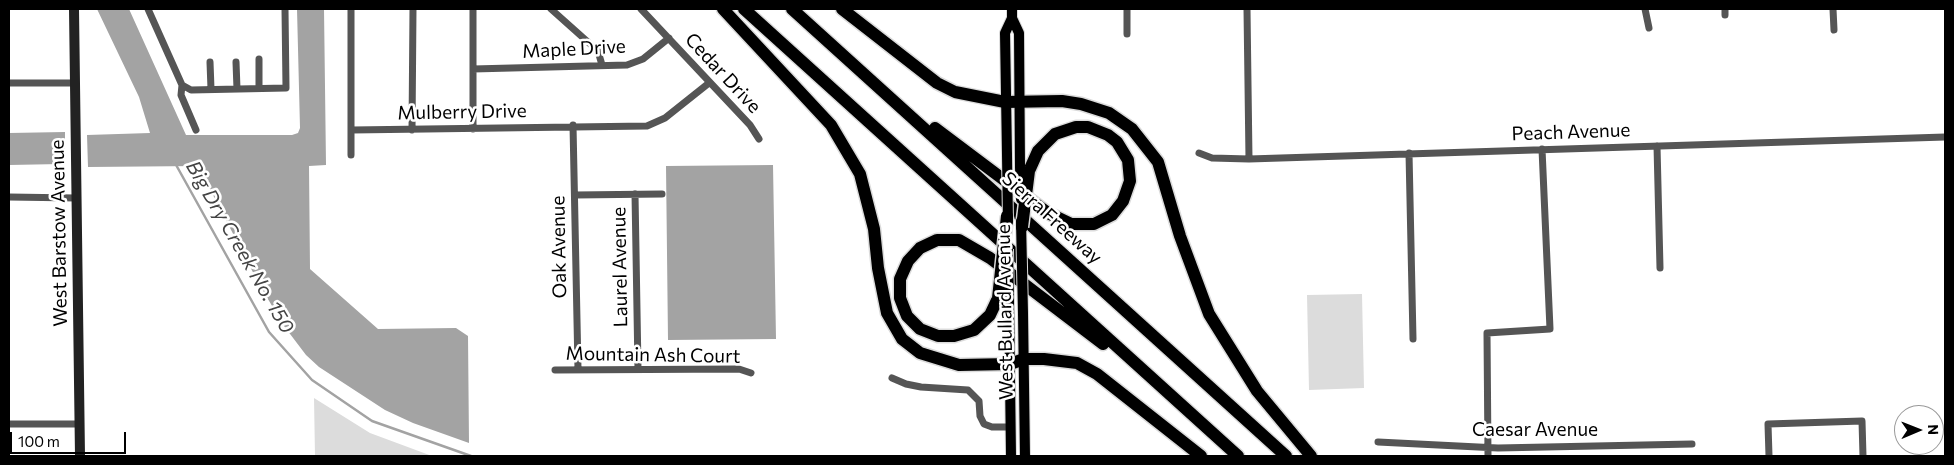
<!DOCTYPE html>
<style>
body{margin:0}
#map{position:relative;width:1954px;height:465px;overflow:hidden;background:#fff;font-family:Commissioner,sans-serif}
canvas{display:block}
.frame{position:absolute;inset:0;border:10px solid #000;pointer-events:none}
.north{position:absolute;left:1894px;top:405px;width:50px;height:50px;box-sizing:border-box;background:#fff;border:1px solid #999;border-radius:50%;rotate:89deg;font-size:14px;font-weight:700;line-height:20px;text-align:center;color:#000}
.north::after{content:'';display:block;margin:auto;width:18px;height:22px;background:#000;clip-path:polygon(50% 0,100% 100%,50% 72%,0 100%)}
.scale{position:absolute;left:10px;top:432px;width:116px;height:22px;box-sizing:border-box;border:2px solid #000;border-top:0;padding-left:6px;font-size:15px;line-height:18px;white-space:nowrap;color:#000;-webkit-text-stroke:4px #fff;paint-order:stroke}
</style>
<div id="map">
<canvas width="1954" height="465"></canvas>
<div class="frame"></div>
<div class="north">N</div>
<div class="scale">100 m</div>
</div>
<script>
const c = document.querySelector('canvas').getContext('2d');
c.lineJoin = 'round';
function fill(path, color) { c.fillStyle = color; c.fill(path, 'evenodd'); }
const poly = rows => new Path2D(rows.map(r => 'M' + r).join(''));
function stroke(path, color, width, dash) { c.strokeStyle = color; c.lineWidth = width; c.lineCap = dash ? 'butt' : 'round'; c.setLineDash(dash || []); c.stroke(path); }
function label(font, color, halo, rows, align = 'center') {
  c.font = font + ' Commissioner,sans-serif'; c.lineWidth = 5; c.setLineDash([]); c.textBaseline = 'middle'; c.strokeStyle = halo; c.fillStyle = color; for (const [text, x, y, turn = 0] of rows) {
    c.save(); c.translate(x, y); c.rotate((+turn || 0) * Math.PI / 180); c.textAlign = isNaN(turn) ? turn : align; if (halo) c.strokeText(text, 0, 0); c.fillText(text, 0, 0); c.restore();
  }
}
fill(poly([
 [1362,294,1364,388,1309,390,1307,295],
 [314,398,370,433,432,456,315,456]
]), '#dcdcdc');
fill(poly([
 [97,9,129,9,186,135,292,135,298,133,300,128,297,9,324,9,326,165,309,166,310,269,378,329,456,328,468,336,469,443,413,423,385,410,319,367,306,355,284,326,259,284,198,166,88,167,87,135,150,133,139,97],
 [65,132,65,148,61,164,9,165,9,133],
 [773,165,776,339,668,340,666,166]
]), '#a3a3a3');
stroke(poly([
 [175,163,269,332,312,380,372,421,471,456]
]), '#a3a3a3', 2.5);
const primary = poly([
 [1012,18,1019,33,1020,167],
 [1007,155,1005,33,1012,18,1012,9],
 [1009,301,1011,456],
 [1023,313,1025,456]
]);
const motorway = poly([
 [723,9,831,125,860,174,874,229,878,268,887,313,902,339,920,353,959,365,1010,364,1024,359,1044,359,1077,363,1097,374,1201,456],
 [744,9,1238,456],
 [792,9,1286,456],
 [842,9,937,83,955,92,1005,102,1062,101,1081,104,1109,113,1132,129,1158,162,1180,236,1209,314,1257,391,1311,456],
 [935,128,1048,213,1071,224,1094,224,1112,215,1123,201,1130,181,1128,160,1117,142,1108,135,1088,127,1076,127,1055,134,1038,151,1029,171],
 [998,298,990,315,974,330,954,336,938,336,920,329,907,316,900,298,900,279,908,261,920,248,937,240,959,240,990,258,1103,344]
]);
stroke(primary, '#dbdbdb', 12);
stroke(motorway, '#dbdbdb', 15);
stroke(poly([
 [148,9,182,85,181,95,196,130],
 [551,9,598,51,602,65],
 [641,9,750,125,759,139],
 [1127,9,1127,34],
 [1247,9,1249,159],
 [1645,9,1649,28],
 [1725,9,1725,15],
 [1833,9,1834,30],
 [210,62,211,89],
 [236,62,237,89],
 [473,69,627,65,643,59,669,38],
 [9,83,75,83],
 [182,85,191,90,286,88,285,9],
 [259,88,259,59],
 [573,125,578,369],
 [473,129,473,9],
 [352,130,647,126,665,118,709,83],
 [412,130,413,9],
 [1657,146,1660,268],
 [1199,153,1212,158,1249,159,1945,137],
 [1409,153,1413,339],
 [351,155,351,9],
 [635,194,638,369],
 [575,195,662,194],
 [9,197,76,198],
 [555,370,739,369,751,373],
 [892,378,906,384,921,387,968,390,979,401,980,416,984,424,992,427,1010,427],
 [9,424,79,424],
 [1378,442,1498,448,1692,444],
 [1488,456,1487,333,1550,329,1542,149],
 [1769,456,1768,424,1862,421,1863,456]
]), '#555', 7);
stroke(poly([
 [74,9,80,456]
]), '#222', 10);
stroke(primary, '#000', 10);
stroke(motorway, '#000', 12);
const primaryBridge = poly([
 [1007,155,1008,222],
 [1020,167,1021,199],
 [1021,221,1023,313],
 [1008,249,1009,301]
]);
const motorwayBridge = poly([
 [1022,227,1029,171],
 [998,298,1007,216]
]);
stroke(primaryBridge, '#dbdbdb', 12, []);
stroke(motorwayBridge, '#dbdbdb', 15, []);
stroke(primaryBridge, '#000', 10);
stroke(motorwayBridge, '#000', 12);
label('19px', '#000', '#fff', [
 ["Maple Drive",574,49,-3],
 ["Cedar Drive",723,73,47],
 ["Mulberry Drive",462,112,-1],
 ["Peach Avenue",1571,132,-2],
 ["Sierra Freeway",1052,218,42],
 ["West Barstow Avenue",59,233,-91],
 ["Oak Avenue",559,247,-91],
 ["Laurel Avenue",620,267,-91],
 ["West Bullard Avenue",1005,312,-91],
 ["Mountain Ash Court",653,355,1],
 ["Caesar Avenue",1535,430]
]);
label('italic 20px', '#444', '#fff', [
 ["Big Dry Creek No. 150",240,247,60]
]);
</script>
